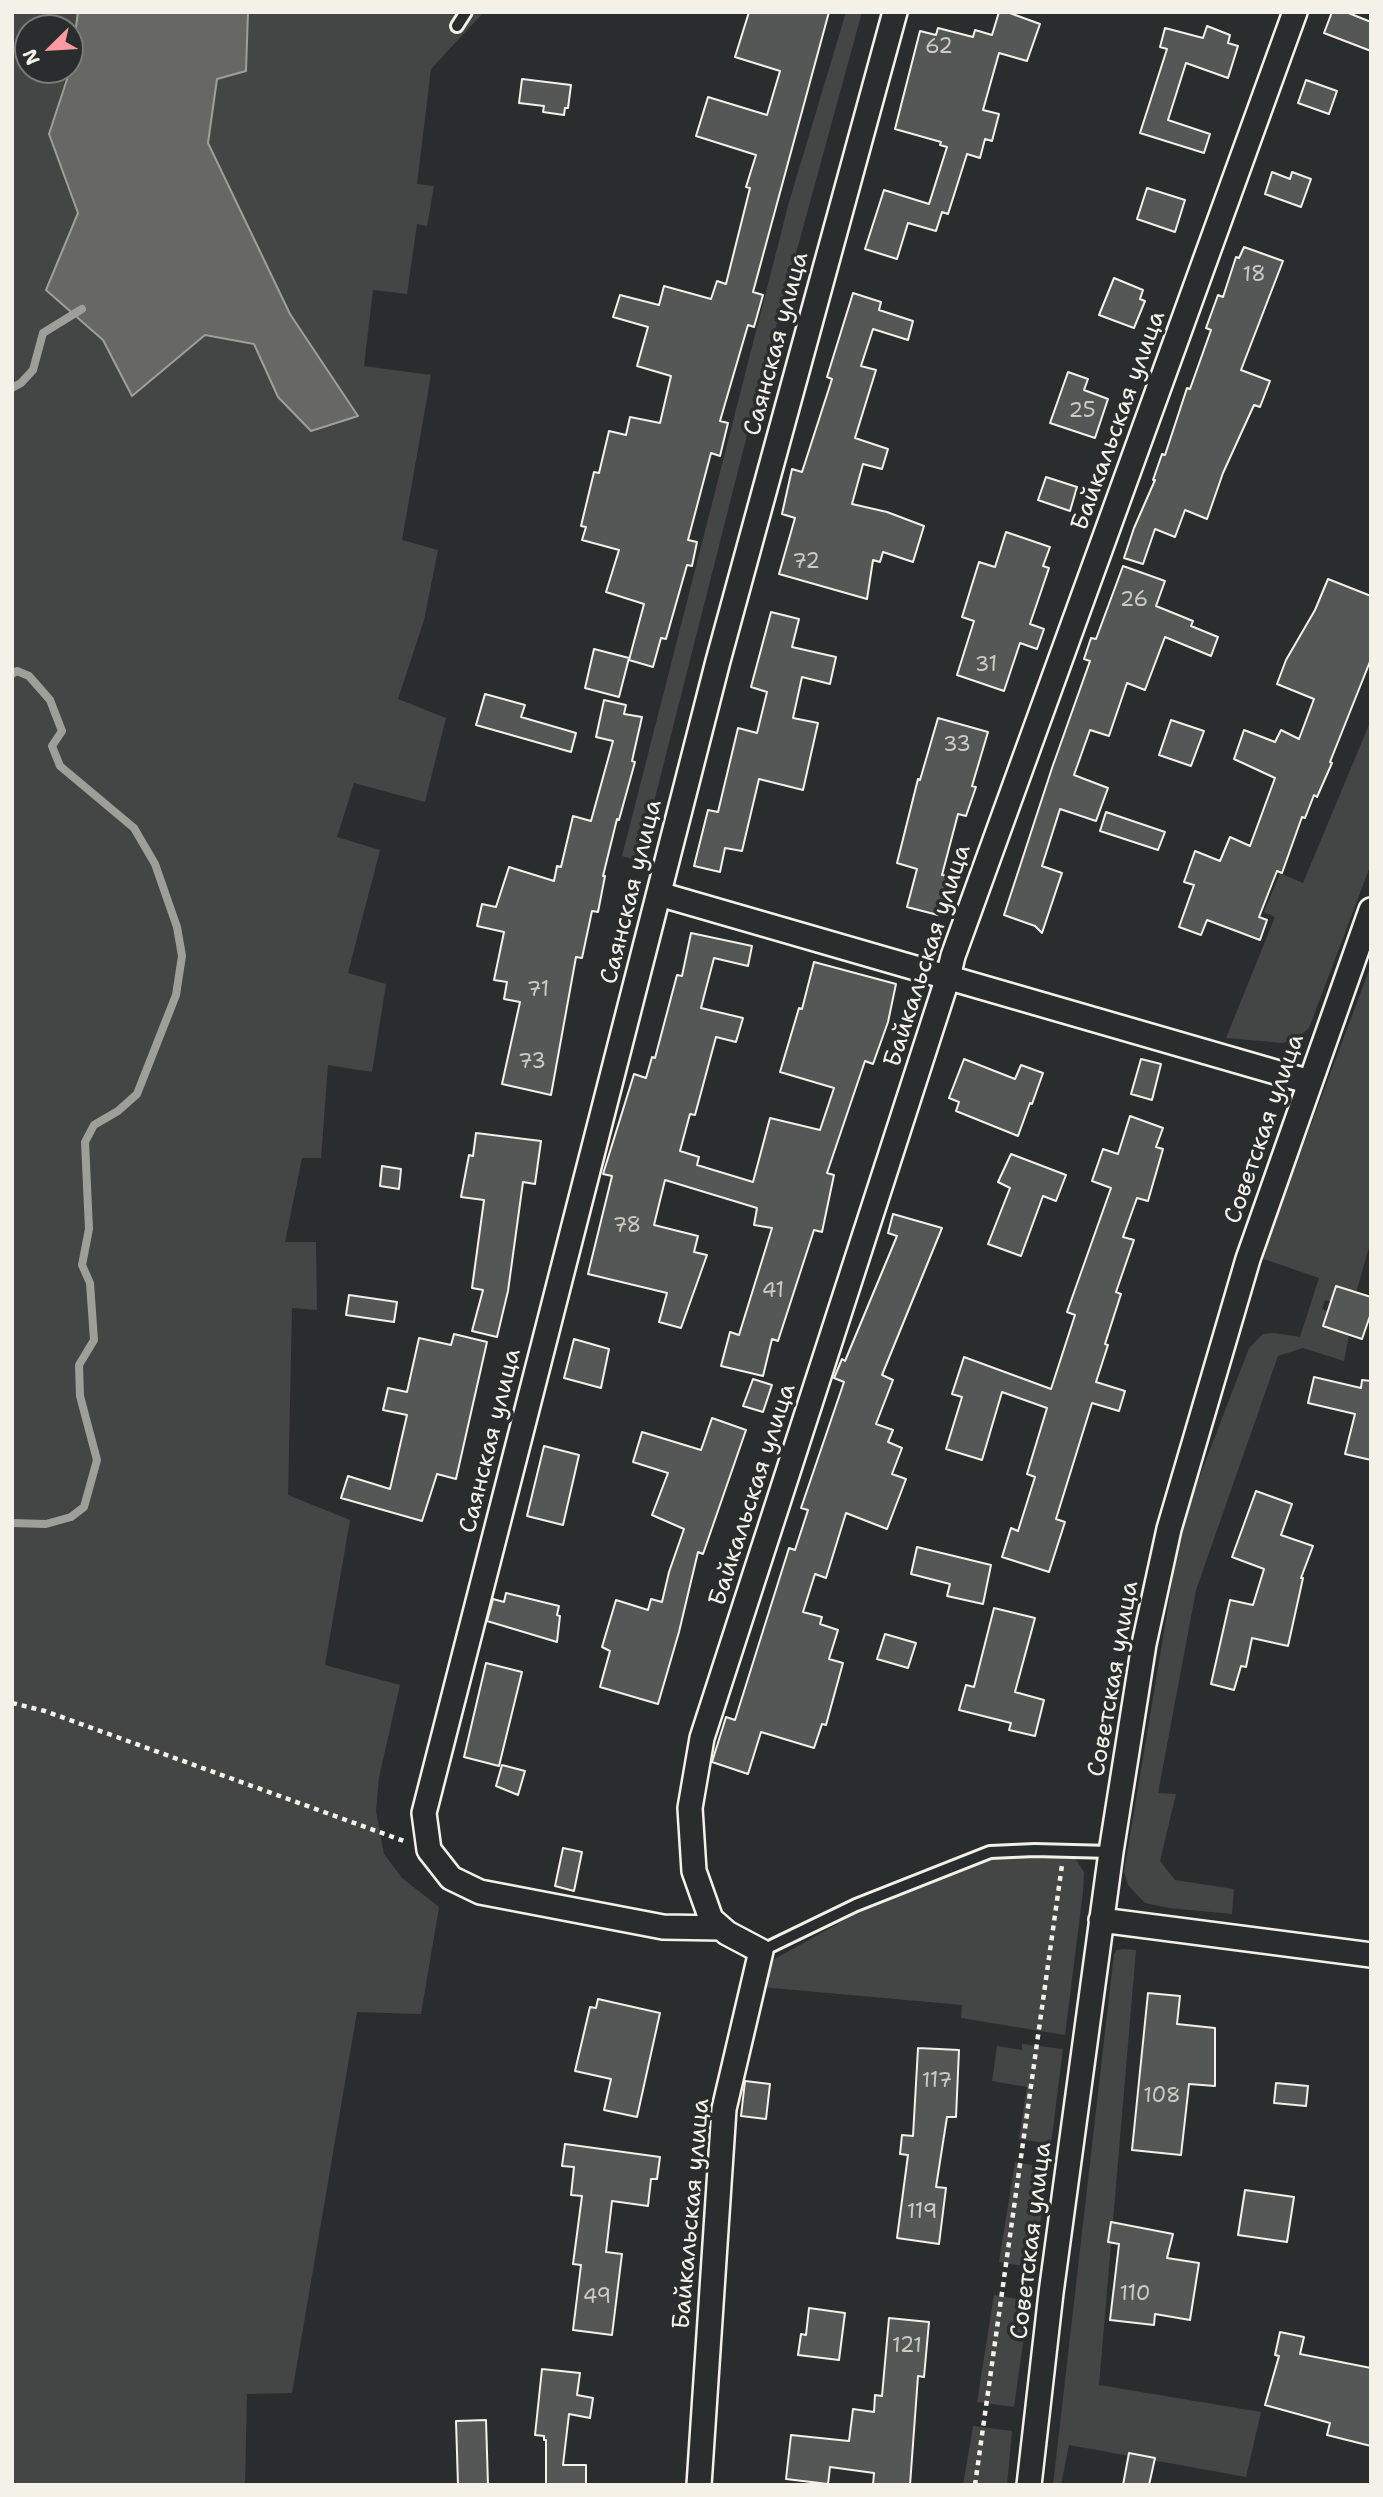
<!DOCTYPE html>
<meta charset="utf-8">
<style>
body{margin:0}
#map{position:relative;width:1383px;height:2497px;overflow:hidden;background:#2a2d2e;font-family:"Shantell Sans",sans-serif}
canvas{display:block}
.frame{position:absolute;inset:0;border:14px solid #f4f1e8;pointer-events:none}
.north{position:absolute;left:14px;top:14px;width:70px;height:70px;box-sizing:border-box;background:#2a2d2e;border:2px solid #7b7b78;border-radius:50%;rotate:246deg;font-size:19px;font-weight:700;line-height:28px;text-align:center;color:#f4f1e8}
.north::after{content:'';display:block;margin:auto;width:24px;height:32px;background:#ff9aa2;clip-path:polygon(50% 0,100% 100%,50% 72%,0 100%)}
</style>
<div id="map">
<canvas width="1383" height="2497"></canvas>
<div class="frame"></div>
<div class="north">N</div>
</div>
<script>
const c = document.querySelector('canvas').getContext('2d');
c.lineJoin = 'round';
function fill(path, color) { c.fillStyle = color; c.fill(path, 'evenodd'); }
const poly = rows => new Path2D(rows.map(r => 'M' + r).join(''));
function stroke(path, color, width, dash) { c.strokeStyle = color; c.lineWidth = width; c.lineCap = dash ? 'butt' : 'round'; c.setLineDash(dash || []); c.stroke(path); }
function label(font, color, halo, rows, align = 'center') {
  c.font = font + ' "Shantell Sans",sans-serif'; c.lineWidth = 7; c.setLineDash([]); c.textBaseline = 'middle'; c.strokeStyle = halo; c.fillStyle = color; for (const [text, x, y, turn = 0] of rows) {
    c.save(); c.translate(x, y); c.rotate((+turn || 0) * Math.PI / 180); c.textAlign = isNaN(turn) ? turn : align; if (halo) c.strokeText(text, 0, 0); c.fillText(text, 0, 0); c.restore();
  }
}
fill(poly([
 [12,12,78,12,70,60,70,28,28,28,28,70,68,70,49,134,78,213,47,290,103,340,132,396,204,335,254,344,278,397,358,415,290,314,208,143,217,79,246,71,248,12,484,12,431,69,417,184,434,186,427,226,417,224,407,294,373,290,364,366,431,375,402,540,438,550,424,620,398,699,446,718,425,802,354,783,337,837,380,850,348,973,386,984,372,1072,328,1065,321,1158,302,1158,285,1242,316,1242,317,1310,292,1308,288,1495,350,1520,325,1665,400,1685,379,1777,376,1811,384,1854,402,1878,439,1907,421,2014,357,2012,292,2393,247,2394,245,2485,12,2485],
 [846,12,862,12,757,396,639,861,622,856,789,202],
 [1371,720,1371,864,1309,1028,1296,1039,1283,1043,1226,1038,1275,917,1264,912,1280,873,1303,883],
 [1371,965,1371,1240,1356,1293,1331,1302,1325,1300,1322,1309,1328,1311,1324,1326,1349,1335,1344,1361,1303,1348,1278,1356,1196,1590,1158,1793,1176,1794,1160,1861,1175,1880,1234,1889,1232,1914,1169,1908,1145,1903,1128,1885,1124,1872,1178,1547,1193,1494,1249,1348,1263,1334,1275,1333,1300,1337,1319,1278,1261,1258],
 [1061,1851,1075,1858,1084,1872,1083,1892,1065,2035,961,2018,962,2005,761,1987,765,1972,771,1961,918,1879,991,1854],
 [1124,1949,1136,1950,1099,2385,1261,2412,1246,2477,1069,2445,1061,2485,1053,2485,1114,1954,1117,1950],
 [1022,2044,1063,2049,1051,2144,1019,2139,1027,2087,992,2081,997,2046,1022,2050],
 [1015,2162,1048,2168,1034,2268,999,2262],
 [994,2295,1029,2301,1014,2407,977,2402],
 [973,2426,1012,2431,1007,2485,963,2485]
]), '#444645');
const water = poly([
 [78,12,248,12,246,71,217,79,208,143,290,314,358,416,311,431,278,397,254,344,205,335,132,396,103,340,46,290,78,213,49,134,70,70,78,12]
]);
fill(water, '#676866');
stroke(water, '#9f9f9a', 2);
stroke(poly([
 [12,388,21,383,33,370,43,333,82,309],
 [12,674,17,671,29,676,50,700,62,731,52,746,60,766,134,828,155,864,177,927,182,956,176,995,137,1094,118,1111,94,1125,85,1142,89,1229,82,1265,90,1283,94,1340,79,1365,80,1396,97,1460,84,1507,71,1517,46,1524,12,1523]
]), '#9f9f9a', 8);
const building = poly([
 [749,12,829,12,753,292,763,295,754,327,748,325,720,421,728,423,720,456,711,453,688,540,697,542,692,566,687,565,666,639,661,638,653,667,629,660,644,604,606,592,619,550,582,540,586,527,581,526,594,472,599,473,609,431,626,435,630,417,660,423,671,376,637,366,648,327,613,317,620,295,659,305,664,286,711,299,717,281,726,284,750,188,746,187,756,155,696,136,708,97,767,115,780,71,735,57,749,12],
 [999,12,1007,12,1040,24,1027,61,999,53,983,110,999,114,992,141,985,139,980,158,967,154,948,214,942,212,936,231,908,223,897,259,865,249,884,190,929,204,947,147,940,145,941,142,895,129,920,31,936,35,938,28,973,37,975,30,992,35,999,12],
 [1332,12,1346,12,1371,22,1371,51,1324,33,1332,12],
 [1207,26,1230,35,1228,43,1238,46,1228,78,1186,63,1168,120,1210,134,1204,153,1140,133,1167,49,1160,47,1165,28,1203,38,1207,26],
 [522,79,571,85,568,108,565,108,564,115,543,112,544,106,519,103,522,79],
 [1306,80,1337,91,1329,114,1298,103,1306,80],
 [1272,172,1290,179,1292,172,1311,179,1301,207,1265,194,1272,172],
 [1147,188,1185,200,1175,232,1137,219,1147,188],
 [1244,247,1283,261,1241,370,1270,381,1260,407,1254,405,1223,473,1207,519,1185,510,1175,537,1155,529,1143,564,1124,558,1134,528,1155,480,1153,480,1162,454,1165,455,1187,388,1190,389,1211,330,1206,328,1218,295,1223,297,1236,257,1239,258,1244,247],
 [1114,278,1143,290,1140,299,1145,301,1134,328,1099,315,1114,278],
 [853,293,881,302,879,310,913,321,908,340,873,329,861,366,876,370,855,438,888,449,882,469,863,464,852,504,887,512,924,526,913,562,883,552,880,562,873,560,867,599,779,574,795,518,782,514,792,469,802,472,832,379,827,377,853,293],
 [1068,372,1088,379,1084,390,1108,399,1095,438,1050,423,1068,372],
 [1046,477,1077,487,1070,511,1038,500,1046,477],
 [1006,532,1050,547,1043,566,1049,568,1030,624,1044,629,1037,649,1020,643,1004,691,957,675,974,621,962,617,979,562,995,567,1006,532],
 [1123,566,1165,581,1156,606,1193,621,1191,626,1218,637,1211,656,1165,637,1145,690,1127,683,1109,736,1090,730,1074,775,1108,788,1096,821,1060,809,1042,866,1062,873,1042,933,1035,926,1004,915,1052,768,1090,661,1084,659,1091,638,1096,639,1123,566],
 [1328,579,1371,596,1371,659,1330,762,1332,763,1317,797,1314,795,1305,818,1302,817,1282,873,1277,871,1259,917,1267,920,1260,940,1207,920,1201,935,1179,927,1194,885,1184,882,1195,851,1220,861,1230,837,1250,846,1275,778,1234,759,1244,730,1275,742,1281,730,1299,739,1314,699,1277,684,1286,660,1315,610,1328,579],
 [771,612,799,619,792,647,836,657,830,684,802,677,793,718,818,723,803,790,759,779,742,851,725,848,720,872,694,866,708,810,718,812,738,728,757,733,767,692,751,687,771,612],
 [594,649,629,658,619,697,585,688,594,649],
 [485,694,525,705,521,717,576,733,571,752,476,725,485,694],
 [604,700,626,705,624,714,642,717,632,761,635,762,619,820,617,819,603,876,605,876,598,912,592,911,582,958,576,957,551,1095,502,1084,520,1002,504,999,507,982,494,980,504,932,477,926,482,904,496,907,509,867,554,881,557,866,561,867,573,816,591,821,613,741,596,737,604,700],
 [938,718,988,732,972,786,976,787,966,816,958,814,942,875,948,876,938,915,907,907,917,869,897,863,918,779,920,780,938,718],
 [1171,720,1204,731,1191,766,1159,755,1171,720],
 [1106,812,1165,832,1158,850,1100,831,1106,812],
 [691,933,752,946,748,966,714,958,701,1008,743,1018,736,1042,716,1037,695,1115,690,1114,680,1151,699,1157,697,1165,753,1182,770,1118,820,1130,834,1088,780,1072,799,1008,802,1009,814,962,896,984,888,1022,873,1064,865,1061,827,1173,834,1175,822,1232,814,1230,778,1341,772,1339,763,1376,721,1366,730,1332,739,1335,772,1228,754,1225,757,1208,665,1180,654,1225,698,1236,694,1252,707,1255,681,1328,659,1322,667,1293,588,1274,612,1176,603,1174,634,1074,646,1078,652,1057,655,1058,677,975,682,976,691,933],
 [964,1059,1015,1079,1021,1065,1043,1073,1032,1104,1030,1103,1018,1136,956,1111,959,1102,949,1098,964,1059],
 [1141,1059,1161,1064,1152,1100,1131,1094,1141,1059],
 [1130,1116,1163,1128,1156,1147,1163,1149,1148,1201,1137,1198,1123,1237,1134,1240,1116,1292,1121,1294,1105,1344,1108,1345,1096,1382,1125,1391,1119,1411,1092,1403,1056,1519,1065,1522,1049,1572,1002,1557,1011,1528,1018,1531,1035,1477,1027,1474,1047,1408,1002,1392,982,1460,946,1449,962,1397,952,1394,964,1357,1051,1389,1075,1315,1067,1312,1111,1188,1092,1181,1103,1149,1118,1154,1130,1116],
 [476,1133,541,1141,535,1184,523,1182,508,1291,497,1337,472,1331,483,1290,472,1288,484,1200,461,1197,469,1155,473,1156,476,1133],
 [1011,1154,1066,1175,1056,1201,1043,1196,1021,1256,988,1244,1010,1188,998,1182,1011,1154],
 [382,1166,401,1169,399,1189,380,1186,382,1166],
 [893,1214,942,1228,882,1375,893,1380,876,1424,893,1430,888,1442,902,1448,892,1474,906,1479,887,1529,846,1513,826,1578,815,1574,803,1612,822,1617,820,1624,838,1630,829,1659,843,1663,826,1725,822,1724,814,1748,761,1732,748,1774,712,1762,726,1717,735,1720,789,1548,795,1550,808,1510,801,1508,844,1382,834,1378,842,1359,845,1361,897,1236,888,1233,893,1214],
 [1336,1286,1371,1297,1371,1313,1362,1339,1323,1326,1336,1286],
 [349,1295,397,1302,394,1322,346,1315,349,1295],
 [454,1334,487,1342,456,1479,437,1474,422,1521,341,1498,348,1476,390,1489,407,1415,383,1410,388,1388,407,1392,419,1338,451,1345,454,1334],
 [574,1339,609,1349,601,1388,564,1378,574,1339],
 [1314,1377,1361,1388,1362,1380,1371,1381,1371,1460,1345,1454,1355,1414,1308,1403,1314,1377],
 [753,1379,772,1385,763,1412,743,1406,753,1379],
 [712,1418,746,1430,703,1554,698,1552,679,1632,658,1704,600,1687,610,1651,602,1647,616,1600,648,1610,651,1599,662,1602,669,1572,684,1529,652,1515,668,1473,633,1462,642,1432,701,1450,712,1418],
 [544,1446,579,1455,563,1525,527,1516,544,1446],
 [1256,1491,1292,1504,1281,1535,1313,1546,1301,1578,1303,1578,1288,1646,1252,1638,1246,1667,1241,1666,1234,1690,1211,1684,1230,1600,1253,1605,1264,1569,1232,1557,1256,1491],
 [917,1547,991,1565,983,1604,947,1596,950,1584,911,1574,917,1547],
 [506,1593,559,1606,557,1615,560,1616,557,1642,487,1621,493,1599,504,1602,506,1593],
 [994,1608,1035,1618,1015,1692,1044,1700,1035,1736,1009,1730,1011,1723,959,1710,966,1685,974,1687,994,1608],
 [885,1634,916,1643,908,1668,877,1659,885,1634],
 [486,1663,522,1672,499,1766,464,1757,486,1663],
 [502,1765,525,1771,518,1795,496,1786,502,1765],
 [563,1848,582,1852,574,1891,555,1886,563,1848],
 [1148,1993,1180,1996,1177,2024,1215,2028,1215,2086,1189,2084,1181,2155,1132,2150,1148,1993],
 [598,1999,660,2013,637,2117,604,2110,611,2079,575,2071,590,2007,596,2008,598,1999],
 [918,2048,959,2050,956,2117,947,2117,936,2187,946,2188,939,2244,897,2238,908,2155,900,2154,902,2135,913,2136,918,2048],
 [745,2081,770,2084,766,2119,741,2116,745,2081],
 [1276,2083,1308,2086,1306,2106,1274,2103,1276,2083],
 [565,2144,660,2157,657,2179,651,2179,648,2206,612,2201,606,2252,622,2254,612,2335,573,2330,581,2265,573,2264,582,2196,571,2195,574,2167,562,2166,565,2144],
 [1245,2190,1294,2197,1287,2242,1238,2235,1245,2190],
 [1111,2222,1173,2234,1167,2258,1199,2263,1190,2320,1155,2314,1154,2325,1110,2320,1119,2244,1108,2242,1111,2222],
 [809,2308,845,2313,839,2360,798,2355,801,2334,806,2335,809,2308],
 [889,2318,929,2322,924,2377,918,2376,910,2485,873,2485,874,2473,830,2467,828,2484,786,2479,791,2435,849,2441,853,2409,874,2412,875,2395,882,2396,889,2318],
 [1280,2332,1304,2337,1300,2354,1371,2368,1371,2446,1327,2435,1330,2423,1265,2405,1279,2356,1275,2355,1280,2332],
 [542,2369,580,2373,577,2395,593,2398,590,2418,569,2414,563,2465,586,2465,586,2485,546,2485,546,2440,544,2440,544,2436,535,2435,542,2369],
 [486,2420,488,2485,458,2485,456,2421,486,2420],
 [1129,2453,1155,2458,1149,2485,1123,2485,1129,2453]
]);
fill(building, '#555756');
stroke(building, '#f4f1e8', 2);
const service = poly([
 [457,26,466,12],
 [761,1951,856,1905,990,1852,1035,1850,1111,1852]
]);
const minor = poly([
 [659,894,1310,1082],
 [1101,1920,1371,1955],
 [721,1928,663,1927,480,1892,451,1878,429,1850,424,1813,718,661,895,12],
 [699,2485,724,2109,761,1951,727,1933,711,1919,694,1871,690,1808,702,1738,948,977,953,956,1295,12],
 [1029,2485,1051,2293,1111,1852,1144,1644,1169,1529,1248,1259,1371,910]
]);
stroke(service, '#f4f1e8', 16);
stroke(minor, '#f4f1e8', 28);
stroke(poly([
 [12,1703,45,1711,404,1841],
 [975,2485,1062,1865]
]), '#f4f1e8', 4.5, [5, 5]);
stroke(service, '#2a2d2e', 10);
stroke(minor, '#2a2d2e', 23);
label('21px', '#cccac4', null, [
 ["62",939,48],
 ["18",1254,276],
 ["25",1082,412],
 ["72",806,563],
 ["26",1134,601],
 ["31",986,666],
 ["33",957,746],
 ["71",538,991],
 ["73",532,1063],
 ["78",627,1227],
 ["41",773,1292],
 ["117",937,2082],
 ["108",1162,2097],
 ["119",922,2213],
 ["110",1135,2295],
 ["49",597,2298],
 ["121",907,2347]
]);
label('24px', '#f4f1e8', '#2a2d2e', [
 ["Саянская улица",777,344,-75],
 ["Байкальская улица",1119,421,-70],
 ["Саянская улица",632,892,-76],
 ["Байкальская улица",928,956,-72],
 ["Советская улица",1265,1129,-71],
 ["Саянская улица",491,1441,-76],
 ["Байкальская улица",753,1495,-72],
 ["Советская улица",1114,1679,-80],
 ["Байкальская улица",692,2214,-85],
 ["Советская улица",1032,2241,-83]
]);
</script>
